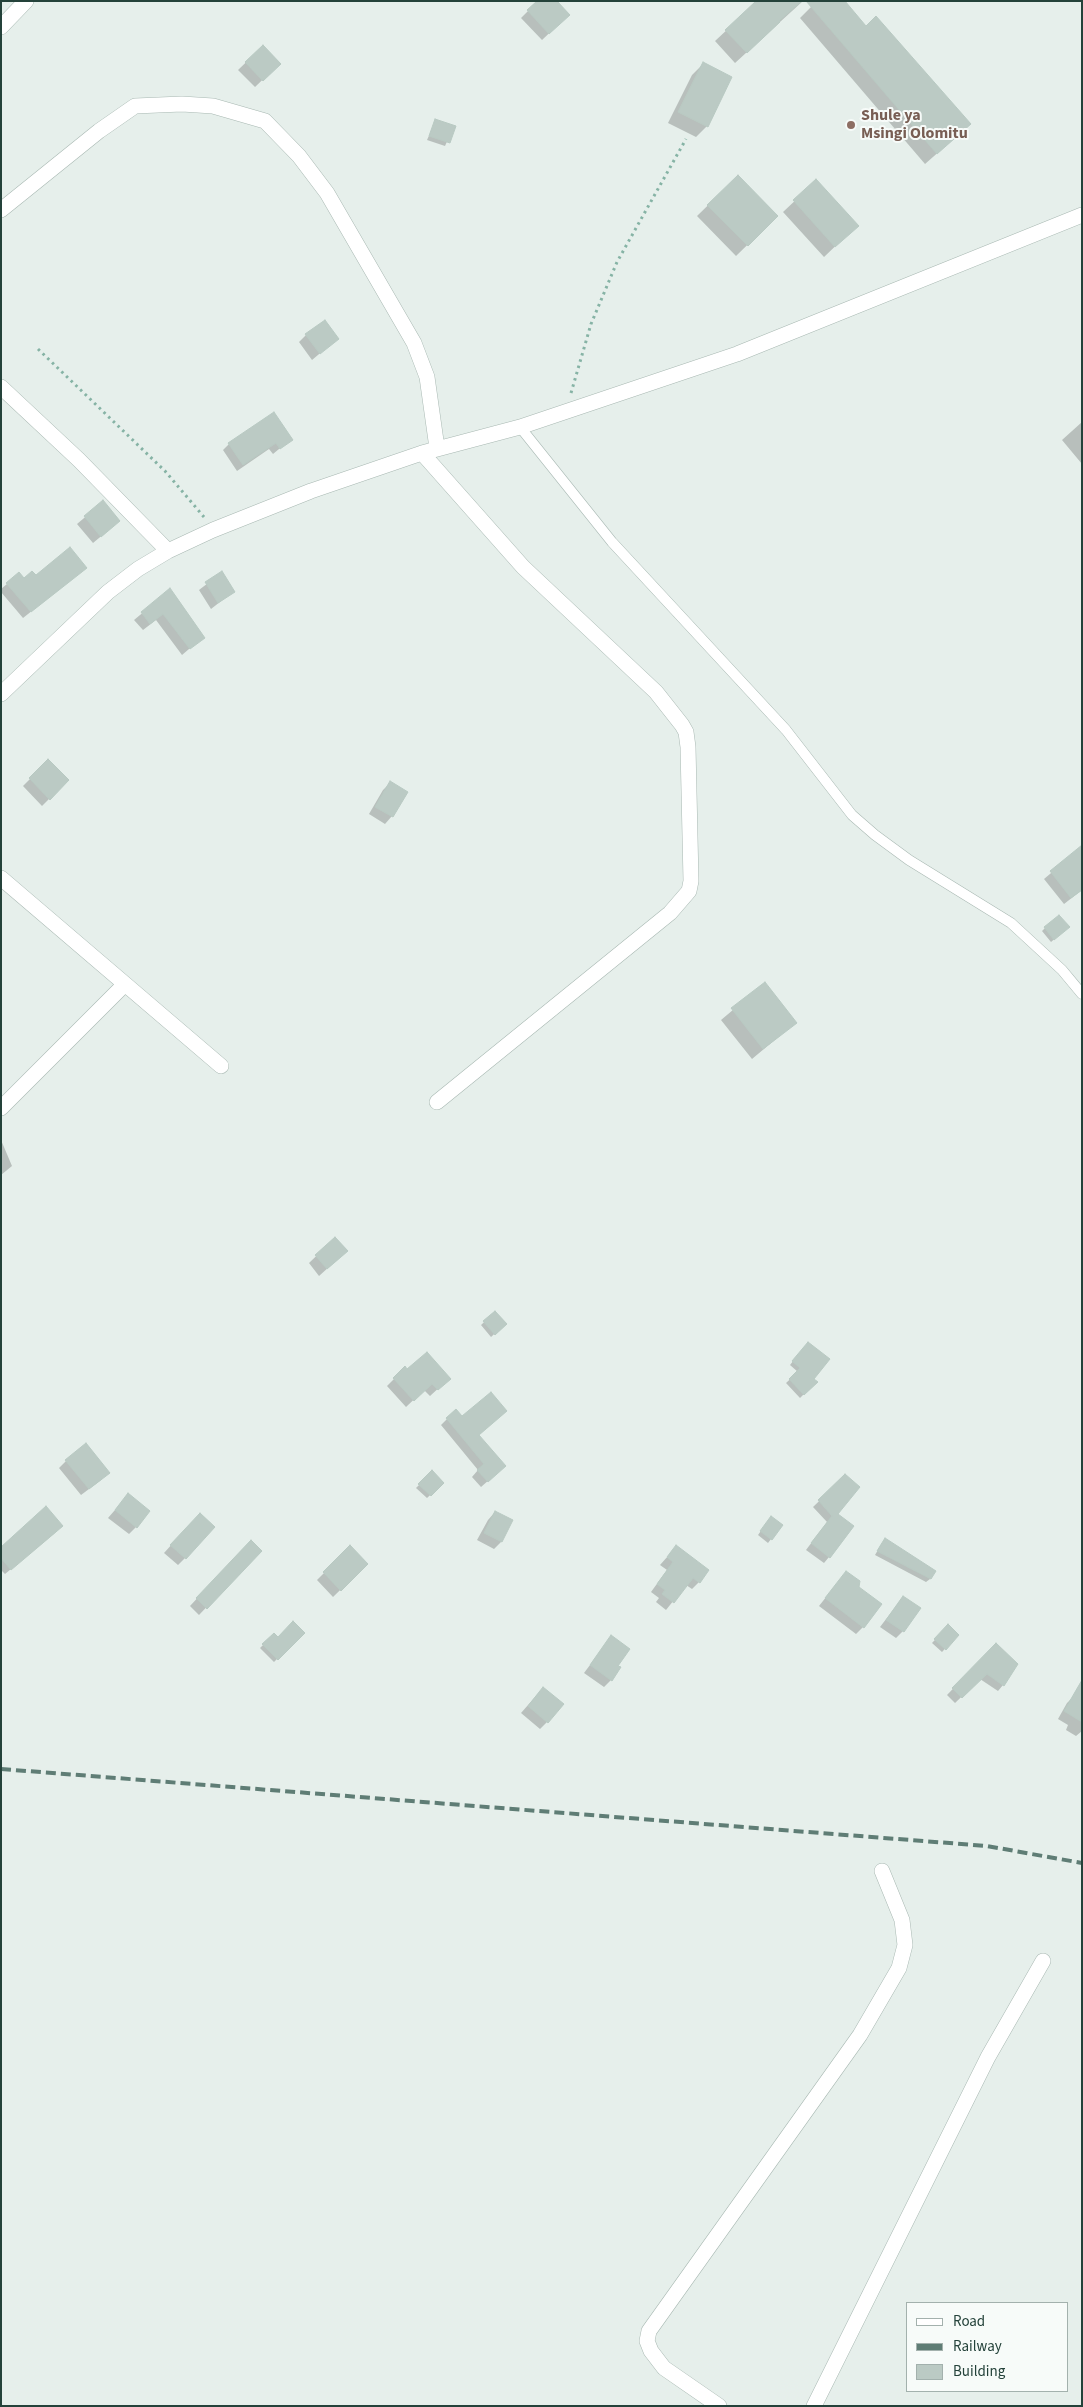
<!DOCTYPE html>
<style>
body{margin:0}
#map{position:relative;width:1083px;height:2407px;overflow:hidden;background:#e6efeb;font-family:"Source Sans 3",sans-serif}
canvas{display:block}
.frame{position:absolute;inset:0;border:2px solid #24423a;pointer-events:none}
.legend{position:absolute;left:906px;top:2302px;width:162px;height:90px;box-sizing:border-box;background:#f7fbf9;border:1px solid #a3b1ad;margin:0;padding:6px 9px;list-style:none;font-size:15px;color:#24423a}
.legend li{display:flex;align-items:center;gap:10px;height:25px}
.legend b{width:25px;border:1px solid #a3b1ad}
</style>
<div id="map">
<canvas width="1083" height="2407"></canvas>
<div class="frame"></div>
<ul class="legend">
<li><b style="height:6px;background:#fff"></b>Road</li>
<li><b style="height:6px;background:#5f7d75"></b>Railway</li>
<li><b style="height:14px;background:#bbcac4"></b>Building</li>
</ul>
</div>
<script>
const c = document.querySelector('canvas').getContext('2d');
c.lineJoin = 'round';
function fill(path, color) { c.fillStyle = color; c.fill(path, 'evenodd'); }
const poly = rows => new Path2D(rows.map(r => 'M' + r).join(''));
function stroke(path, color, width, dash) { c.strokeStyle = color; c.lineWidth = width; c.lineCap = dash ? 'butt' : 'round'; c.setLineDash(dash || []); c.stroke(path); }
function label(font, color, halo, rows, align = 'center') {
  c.font = font + ' "Source Sans 3",sans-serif'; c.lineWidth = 4; c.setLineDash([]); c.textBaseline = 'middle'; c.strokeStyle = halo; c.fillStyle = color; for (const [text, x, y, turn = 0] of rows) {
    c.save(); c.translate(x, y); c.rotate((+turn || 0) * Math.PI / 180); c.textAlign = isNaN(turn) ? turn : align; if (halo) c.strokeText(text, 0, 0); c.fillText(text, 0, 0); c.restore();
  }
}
fill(poly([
 [758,1,803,1,735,63,715,41],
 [811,7,865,27,958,135,925,164,800,18],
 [528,11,561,22,542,40,521,18],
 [263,46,279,64,255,87,238,70],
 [703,64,707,126,696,137,668,123,692,75],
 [436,120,454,126,445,146,427,140],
 [738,176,777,216,736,256,697,216],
 [816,181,846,236,824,257,783,212],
 [306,335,337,339,312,360,299,342],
 [1082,422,1082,464,1062,440],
 [291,439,273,454,269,449,237,471,223,450,229,444],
 [103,502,111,528,93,543,77,524],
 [86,568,23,618,1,592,1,589,7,584],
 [221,573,234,591,211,609,199,590],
 [170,590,203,637,182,655,156,620,143,630,134,620],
 [48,761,68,780,42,806,23,786],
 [390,783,392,816,385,824,369,814,383,790],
 [1082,847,1082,890,1064,904,1044,879],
 [1045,928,1065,930,1051,942,1042,931],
 [765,983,795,1023,752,1059,721,1020],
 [1,1140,12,1166,1,1175],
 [335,1238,339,1258,319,1276,309,1263],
 [495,1312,505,1324,491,1337,481,1325],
 [805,1346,813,1379,816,1382,800,1398,786,1383,798,1372,790,1365],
 [405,1368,442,1385,430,1396,424,1390,406,1407,387,1386],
 [447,1419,498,1472,481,1487,472,1477,478,1470,441,1425],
 [66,1461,101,1480,81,1495,59,1468],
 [432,1472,443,1483,427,1498,416,1488],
 [845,1476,829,1557,824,1563,806,1550,827,1522,813,1507],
 [128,1495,136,1527,129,1534,108,1518],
 [495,1512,512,1521,501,1542,494,1549,477,1540,488,1520],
 [193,1521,185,1558,178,1565,164,1553],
 [768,1521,781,1526,768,1543,758,1535],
 [56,1532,5,1574,1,1570,1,1548],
 [882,1543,934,1571,930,1579,926,1582,875,1555],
 [350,1547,367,1564,333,1597,317,1580],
 [676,1547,699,1582,692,1589,686,1585,666,1610,656,1602,659,1598,651,1592,667,1570,660,1565],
 [244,1548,260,1551,199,1615,190,1606],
 [846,1572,858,1587,863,1627,856,1634,819,1606],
 [903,1597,903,1631,896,1638,880,1627],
 [948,1626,958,1635,942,1652,932,1643],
 [303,1633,274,1662,260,1648,274,1634,278,1639],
 [611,1637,617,1666,611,1680,604,1687,584,1673],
 [996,1644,1003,1685,998,1691,980,1679,955,1703,947,1695],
 [543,1688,547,1722,540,1729,521,1713],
 [1074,1696,1082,1700,1082,1731,1076,1736,1066,1730,1068,1725,1058,1719,1067,1703]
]), '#0003');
const building = poly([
 [537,1,557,1,570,15,549,34,527,10,537,1],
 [756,1,802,1,779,21,780,22,747,53,725,30,756,1],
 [806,1,845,1,866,26,876,16,971,124,937,154,806,1],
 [263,45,281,64,263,81,245,62,263,45],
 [703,62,732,77,708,127,678,112,703,62],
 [435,119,456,126,450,143,429,136,435,119],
 [738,175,778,216,748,246,707,205,738,175],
 [816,179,859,226,835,247,793,200,816,179],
 [325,320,339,339,320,354,305,334,325,320],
 [274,412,293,440,280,449,276,443,243,465,228,443,274,412],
 [103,500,120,521,101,537,84,516,103,500],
 [70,547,87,568,31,612,6,583,19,572,24,578,32,571,36,575,70,547],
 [222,571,235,592,218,603,205,582,222,571],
 [170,588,205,638,190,649,163,614,150,624,141,612,170,588],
 [48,759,69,780,50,800,29,778,48,759],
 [390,781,408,792,393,817,375,807,390,781],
 [1082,845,1082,890,1071,898,1050,871,1082,845],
 [1059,915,1070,927,1054,940,1044,927,1059,915],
 [765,982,797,1023,763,1049,731,1008,765,982],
 [335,1237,348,1251,327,1269,315,1255,335,1237],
 [495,1311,507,1324,495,1335,483,1321,495,1311],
 [808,1342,830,1359,814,1379,818,1382,804,1395,789,1379,800,1368,792,1361,808,1342],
 [427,1352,451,1379,438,1390,432,1384,414,1401,393,1378,405,1366,407,1369,427,1352],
 [491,1392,507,1411,479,1435,506,1466,488,1482,477,1470,484,1464,446,1418,456,1409,462,1416,491,1392],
 [86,1443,110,1473,89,1489,65,1460,86,1443],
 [432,1470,444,1483,431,1496,418,1484,432,1470],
 [845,1474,860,1487,838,1514,854,1526,830,1558,811,1543,832,1516,818,1500,845,1474],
 [128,1493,150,1511,137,1528,115,1510,128,1493],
 [46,1506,63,1526,11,1570,1,1558,1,1547,46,1506],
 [495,1511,513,1520,502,1542,484,1533,495,1511],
 [200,1513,215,1527,186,1559,170,1545,200,1513],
 [771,1516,783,1525,772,1540,760,1531,771,1516],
 [885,1538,936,1571,931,1579,877,1551,885,1538],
 [251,1540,262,1551,207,1609,196,1598,251,1540],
 [350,1545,368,1564,341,1591,323,1572,350,1545],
 [676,1545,709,1570,700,1583,693,1578,674,1603,662,1594,665,1590,657,1584,673,1562,667,1557,676,1545],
 [846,1571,860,1581,859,1587,882,1604,864,1628,825,1598,846,1571],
 [903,1596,921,1608,904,1632,886,1620,903,1596],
 [293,1621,305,1633,278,1660,262,1644,274,1633,278,1637,293,1621],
 [948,1624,959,1635,946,1650,934,1639,948,1624],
 [611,1635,630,1649,618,1666,621,1667,612,1681,590,1665,611,1635],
 [996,1643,1018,1664,1004,1686,987,1674,962,1698,952,1688,996,1643],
 [1082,1680,1082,1722,1064,1711,1082,1680],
 [543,1687,564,1704,548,1723,528,1706,543,1687]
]);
fill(building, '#bbcac4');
stroke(building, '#b8c9c2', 1);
const service = poly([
 [520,427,612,542,786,730,852,815,875,835,909,860,1011,923,1062,970,1082,994]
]);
const minor = poly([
 [1,27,26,1],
 [1,210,99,131,135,106,182,104,213,106,265,121,299,156,327,193,414,343,427,377,437,448],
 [1,387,79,460,168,551],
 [422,453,523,567,656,692,682,725,686,732,688,747,691,881,689,891,670,913,437,1102],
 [1,694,108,592,138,569,168,551,213,530,311,491,422,453,520,427,737,354,1082,215],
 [1,878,221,1066],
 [1,1108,124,985],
 [719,2406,664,2368,651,2351,647,2341,649,2331,860,2035,899,1968,905,1945,902,1920,882,1871],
 [814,2406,988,2057,1043,1961]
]);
stroke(service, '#a8b8b2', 11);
stroke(minor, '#a8b8b2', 16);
stroke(poly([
 [38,349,165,471,204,517],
 [571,393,591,324,617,262,686,139]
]), '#86b3a5', 3, [2.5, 4]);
stroke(service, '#fff', 10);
stroke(minor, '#fff', 15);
stroke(poly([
 [1,1769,987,1846,1082,1863]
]), '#5f7d75', 4, [10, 5]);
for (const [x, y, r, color] of [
 [851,125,5,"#8d6e63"]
]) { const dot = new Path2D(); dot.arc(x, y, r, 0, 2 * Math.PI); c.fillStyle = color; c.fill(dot); stroke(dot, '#f7fbf9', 2); }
label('bold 16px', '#785e54', '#f7fbf9', [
 ["Shule ya",861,116],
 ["Msingi Olomitu",861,134]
], 'left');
</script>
